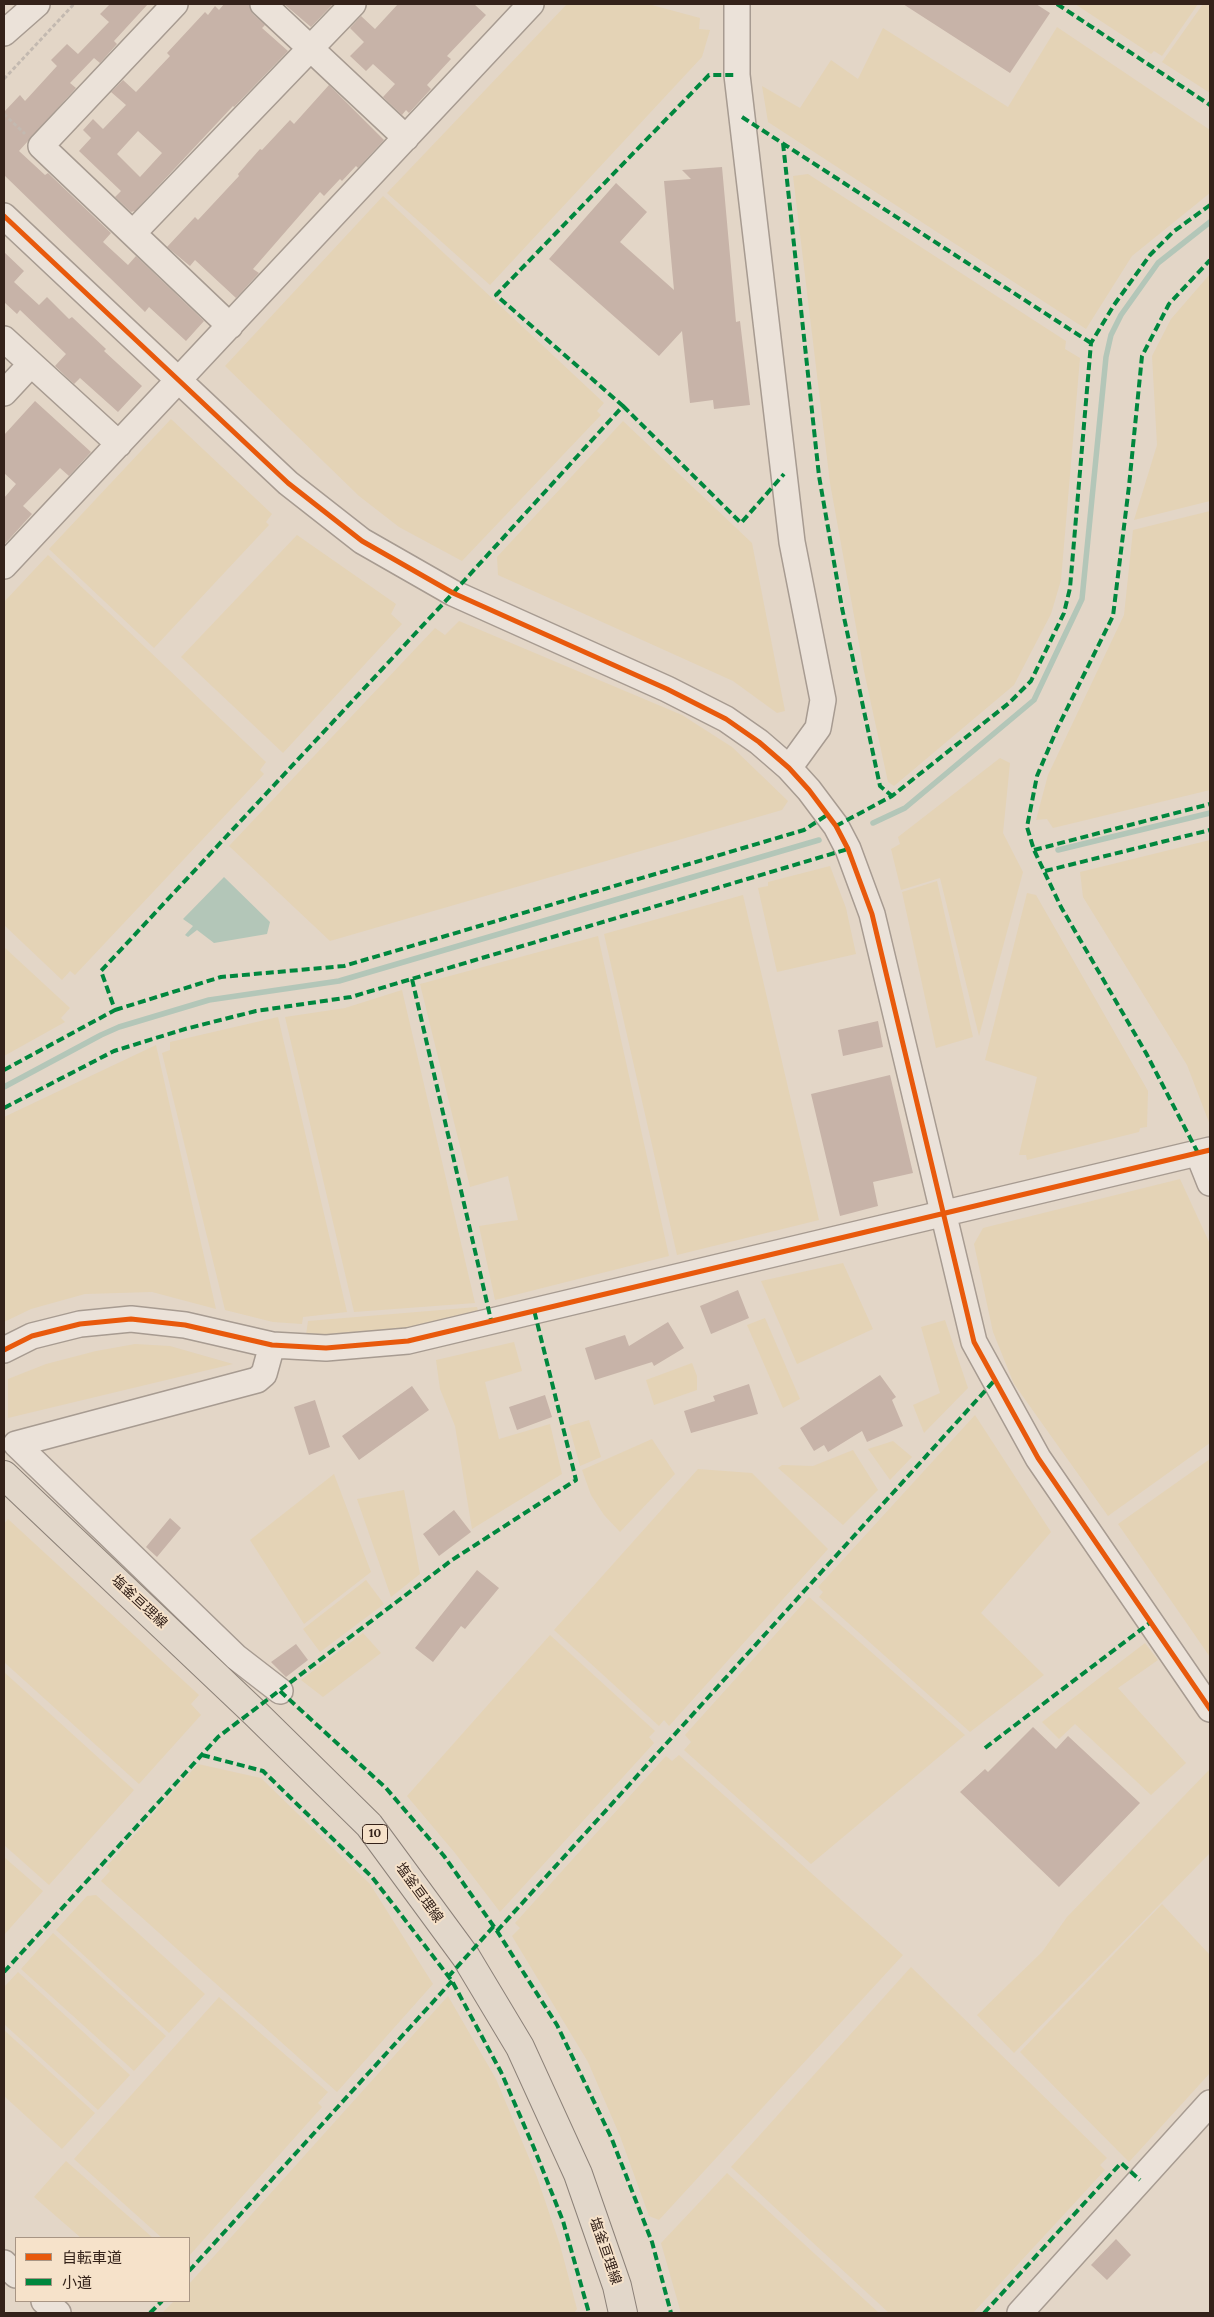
<!DOCTYPE html>
<meta charset="utf-8">
<style>
body{margin:0}
#map{position:relative;width:1214px;height:2317px;overflow:hidden;background:#e3d6c7;font-family:Lora,"Noto Sans JP",serif}
canvas{display:block}
.frame{position:absolute;inset:0;border:5px solid #34221a;pointer-events:none}
.legend{position:absolute;left:15px;top:2237px;width:175px;height:65px;box-sizing:border-box;background:#f6e2ca;border:1px solid #a89584;margin:0;padding:6px 9px;list-style:none;font-size:15px;color:#34221a}
.legend li{display:flex;align-items:center;gap:10px;height:25px}
.legend b{width:25px;border:1px solid #a89584}
</style>
<div id="map">
<canvas width="1214" height="2317"></canvas>
<div class="frame"></div>
<ul class="legend">
<li><b style="height:6px;background:#e8590c"></b>自転車道</li>
<li><b style="height:6px;background:#00873e"></b>小道</li>
</ul>
</div>
<script>
const c = document.querySelector('canvas').getContext('2d');
c.lineJoin = 'round';
function fill(path, color) { c.fillStyle = color; c.fill(path, 'evenodd'); }
const poly = rows => new Path2D(rows.map(r => 'M' + r).join(''));
function stroke(path, color, width, dash) { c.strokeStyle = color; c.lineWidth = width; c.lineCap = dash ? 'butt' : 'round'; c.setLineDash(dash || []); c.stroke(path); }
function label(font, color, halo, rows, align = 'center') {
  c.font = font + ' Lora,"Noto Sans JP",serif'; c.lineWidth = 4; c.setLineDash([]); c.textBaseline = 'middle'; c.strokeStyle = halo; c.fillStyle = color; for (const [text, x, y, turn = 0] of rows) {
    c.save(); c.translate(x, y); c.rotate((+turn || 0) * Math.PI / 180); c.textAlign = isNaN(turn) ? turn : align; if (halo) c.strokeText(text, 0, 0); c.fillText(text, 0, 0); c.restore();
  }
}
fill(poly([
 [567,4,648,4,700,18,699,29,710,30,702,57,490,285,387,193],
 [1075,4,1198,4,1162,56,1154,51,1151,54],
 [1203,4,1210,4,1210,93,1162,62],
 [1057,27,1210,130,1210,193,1132,256,1086,329,768,122,762,86,800,108,831,60,858,79,883,28,1008,107],
 [808,174,1066,341,1065,349,1080,358,1061,580,1051,614,1014,685,894,786,888,782,864,671,830,483,793,176],
 [383,196,604,403,597,411,601,415,462,561,399,527,359,496,225,366],
 [1210,274,1210,501,1134,520,1157,445,1152,356,1171,319],
 [171,419,272,514,266,522,269,525,154,648,49,549],
 [623,421,752,543,785,711,777,713,733,681,498,575,497,557],
 [1210,511,1210,790,1053,828,1047,819,1036,820,1048,775,1124,615,1133,530],
 [297,535,396,604,391,614,402,624,283,753,181,657],
 [48,555,266,762,260,770,264,774,75,975,70,971,62,980,4,925,4,602],
 [459,621,682,715,732,747,788,801,782,810,330,941,229,846,435,628,445,635],
 [1000,758,1010,763,1003,833,1023,872,979,1036,940,878,901,890,891,849,900,844,898,837],
 [1210,840,1210,1125,1187,1065,1083,897,1080,872],
 [830,866,846,908,856,954,777,972,758,888,768,886,768,882],
 [937,881,973,1037,936,1048,902,892],
 [1027,893,1036,895,1148,1091,1147,1127,1140,1128,1139,1132,1027,1160,1026,1155,1019,1155,1037,1077,985,1060],
 [743,895,819,1220,677,1255,604,934],
 [598,936,669,1256,495,1300,479,1226,518,1220,508,1176,470,1187,420,984],
 [4,947,70,1008,61,1018,65,1022,4,1056],
 [402,990,475,1303,354,1312,285,1017,345,1008],
 [278,1017,347,1312,303,1317,302,1324,273,1322,225,1310,162,1053,170,1050,170,1042],
 [156,1045,216,1309,152,1292,85,1294,31,1309,4,1322,4,1117],
 [1180,1179,1210,1244,1210,1443,1108,1516,1014,1384,993,1332,974,1244,983,1228],
 [843,1263,873,1329,797,1364,761,1281],
 [477,1307,479,1314,409,1329,345,1337,306,1335,308,1321],
 [765,1318,800,1399,783,1408,747,1325],
 [945,1320,968,1388,924,1433,913,1405,940,1393,921,1327],
 [514,1342,522,1371,485,1382,499,1439,550,1424,562,1474,472,1529,455,1426,440,1389,436,1360],
 [135,1344,170,1346,233,1364,8,1418,8,1379,46,1364,96,1351],
 [692,1363,697,1376,697,1390,654,1405,646,1380],
 [975,1415,1051,1532,981,1613,1044,1675,970,1732,819,1597,823,1592,818,1587],
 [589,1420,601,1457,580,1466,569,1426],
 [652,1439,675,1474,620,1532,604,1515,591,1495,582,1470],
 [893,1441,912,1457,890,1480,868,1449],
 [853,1450,878,1490,843,1525,778,1468,782,1465,813,1466],
 [1210,1459,1210,1657,1118,1524],
 [698,1469,752,1473,828,1549,669,1726,664,1720,659,1726,554,1630],
 [334,1474,371,1572,304,1624,250,1540],
 [404,1490,420,1574,391,1597,357,1499],
 [8,1519,199,1695,191,1704,201,1715,139,1784,4,1662,4,1524],
 [366,1580,384,1604,320,1652,303,1629],
 [809,1597,965,1735,811,1864,684,1750,691,1742,685,1735],
 [363,1633,381,1653,323,1697,301,1680],
 [550,1635,655,1731,649,1737,654,1743,500,1912,455,1853,407,1796],
 [1145,1643,1158,1660,1118,1688,1186,1763,1151,1795,1075,1724,1059,1739,1042,1722],
 [4,1672,134,1790,49,1885,4,1845],
 [679,1755,903,1955,659,2220,649,2216,620,2136,588,2062,512,1936,520,1928,515,1923,666,1756,672,1761],
 [198,1764,261,1778,370,1884,433,1984,337,2092,101,1881,110,1871,106,1867],
 [1210,1769,1210,1853,1014,2053,977,2015,1042,1952,1067,1917],
 [4,1857,43,1891,4,1935],
 [96,1895,205,1994,169,2033,56,1930,87,1896],
 [1162,1904,1210,1955,1210,2073,1129,2162,1020,2052],
 [53,1933,166,2036,134,2071,21,1969],
 [911,1967,1107,2158,1100,2165,1105,2170,973,2313,889,2313,731,2167],
 [18,1972,130,2075,98,2110,4,2024,4,1987],
 [448,1996,496,2079,537,2177,560,2245,577,2309,574,2313,162,2313,174,2301,189,2301,189,2284],
 [219,1997,328,2092,318,2103,322,2107,189,2256,189,2238,162,2238,74,2159],
 [4,2030,95,2113,62,2149,4,2096],
 [66,2161,153,2238,81,2238,34,2197],
 [727,2173,879,2313,681,2313,661,2243]
]), '#e4d3b6');
fill(poly([
 [224,877,270,922,267,934,214,943,197,930,188,937,185,935,193,926,183,919]
]), '#b3c6b8');
stroke(poly([
 [873,823,905,808,1034,700,1082,599,1106,357,1111,335,1121,315,1158,263,1210,222],
 [1058,850,1210,813],
 [4,1087,101,1035,119,1027,209,1000,339,981,819,840]
]), '#b3c6b8', 5.5);
fill(poly([
 [110,4,148,4,114,41,117,44,100,63,94,58,70,83,76,88,19,151,45,175,48,173,111,233,103,242,128,265,136,256,204,321,186,341,149,307,145,312,4,175,4,112,20,95,25,101,57,66,51,60,67,44,78,54,109,22,100,14],
 [224,4,249,4,253,14,265,25,262,28,288,51,234,107,233,106,135,211,131,212,115,197,121,191,79,151,91,138,83,130,93,119,103,129,126,105,111,92,123,80,136,92,170,56,167,53,205,12,208,15,215,6,219,10],
 [138,131,162,153,140,177,117,154],
 [284,4,333,4,311,27],
 [398,4,474,4,486,15,447,56,451,59,427,85,431,89,409,113,406,110,402,115,383,97,395,84,373,64,366,71,350,56,364,42,350,28,361,16,375,29],
 [903,4,1036,4,1050,13,1010,73],
 [329,85,384,140,358,168,356,166,342,181,340,179,324,196,320,192,253,269,259,273,236,298,195,260,190,266,167,247,195,217,198,220,239,176,238,174,260,149,262,150,290,120,294,124],
 [722,167,736,322,740,321,750,405,714,409,713,400,690,403,682,331,659,356,549,259,616,183,647,212,620,242,674,290,664,181,691,179,682,170],
 [4,252,24,271,14,282,39,305,47,297,69,319,72,317,106,349,104,351,142,386,118,412,80,378,74,384,55,366,66,354,20,310,17,314,4,302],
 [35,401,91,452,69,476,60,468,23,506,32,514,4,545,4,498,16,484,4,473,4,435],
 [878,1021,883,1047,843,1056,838,1030],
 [890,1075,913,1173,873,1182,878,1206,840,1216,811,1094],
 [738,1290,749,1318,711,1334,700,1306],
 [668,1322,684,1348,654,1366,652,1362,595,1380,585,1348,625,1335,629,1346],
 [880,1375,896,1397,892,1400,903,1426,867,1442,862,1431,828,1452,824,1445,814,1451,800,1428],
 [749,1384,758,1414,691,1433,684,1411,715,1401,713,1396],
 [412,1386,429,1410,359,1460,342,1436],
 [545,1395,552,1417,517,1430,509,1407],
 [315,1400,330,1447,309,1455,294,1407],
 [454,1510,471,1532,439,1556,423,1534],
 [170,1518,181,1528,157,1557,146,1547],
 [477,1570,499,1588,465,1629,461,1626,433,1662,415,1648],
 [296,1644,308,1660,286,1677,271,1662],
 [1033,1727,1056,1749,1068,1736,1140,1803,1059,1887,960,1792,985,1769,988,1772],
 [1116,2239,1131,2255,1107,2280,1091,2265]
]), '#c7b3a8');
const minor = poly([
 [175,4,41,146,230,326],
 [263,4,406,138],
 [737,4,737,75,792,542,823,700,818,728,789,768],
 [4,33,37,4],
 [4,216,288,483,362,541,453,593,667,689,726,719,759,742,789,768,809,790,836,826,848,849,872,914,974,1342,1038,1458,1210,1709],
 [133,233,353,4],
 [4,339,119,444],
 [4,393,31,364],
 [4,566,531,4],
 [1198,1153,1210,1183],
 [272,1345,264,1374,257,1380,16,1444,236,1657,280,1691],
 [4,1350,32,1336,80,1324,131,1319,185,1325,272,1345,326,1348,408,1341,1210,1150],
 [4,2263,16,2275],
 [44,2301,58,2313],
 [1020,2313,1210,2103]
]);
const major = poly([
 [4,1475,254,1712,369,1825,466,1957,520,2047,578,2174,617,2286,623,2313]
]);
stroke(minor, '#a79b91', 28);
stroke(major, '#8c8178', 30);
stroke(poly([
 [4,79,74,4],
 [4,114,25,134]
]), '#c3b9b0', 3, [4, 2.5]);
stroke(minor, '#ebe2d9', 25);
stroke(major, '#e2d7ca', 28);
stroke(poly([
 [1057,4,1210,105],
 [742,117,1091,343],
 [783,143,819,476,842,608,880,786,892,796],
 [623,406,741,523,784,474],
 [836,826,892,796,1009,703,1031,681,1064,613,1070,588,1091,343,1114,305,1150,255,1173,232,1210,205],
 [1034,850,1210,804],
 [1045,871,1210,830],
 [412,979,491,1320],
 [115,1010,221,977,344,966,804,830,827,815],
 [4,1070,115,1010,101,971,453,593,623,406,496,295,709,75,737,75],
 [4,1108,114,1051,185,1029,256,1011,351,997,848,849],
 [1198,1153,1146,1053,1061,907,1034,850,1027,827,1037,776,1057,729,1113,616,1129,486,1142,356,1169,304,1210,260],
 [280,1691,386,1788,444,1856,497,1931,557,2025,611,2137,652,2242,671,2313],
 [985,1748,1151,1622],
 [202,1755,263,1771,372,1877,452,1981,501,2072,534,2148,563,2221,589,2313],
 [497,1931,994,1381],
 [4,1972,218,1737,452,1560,576,1480,534,1310],
 [448,1977,494,1926],
 [189,2271,452,1981],
 [150,2313,162,2301],
 [984,2313,1121,2163,1140,2180]
]), '#00873e', 4, [8, 4]);
stroke(poly([
 [4,216,288,483,362,541,453,593,667,689,726,719,759,742,789,768,809,790,836,826,848,849,872,914,974,1342,1038,1458,1210,1709],
 [4,1350,32,1336,80,1324,131,1319,185,1325,272,1345,326,1348,408,1341,1210,1150]
]), '#e8590c', 5);
for (const [x, y, w] of [
 [375,1834,25]
]) { const box = new Path2D(); box.roundRect(x - w / 2, y - 9.5, w, 19, 4); c.fillStyle = '#f6e2ca'; c.fill(box); stroke(box, '#34221a', 1); }
label('bold 12px', '#34221a', null, [
 ["10",375,1834]
]);
label('14px', '#34221a', '#f6e2ca', [
 ["塩釜亘理線",139,1602,43],
 ["塩釜亘理線",419,1893,54],
 ["塩釜亘理線",605,2251,71]
]);
</script>
